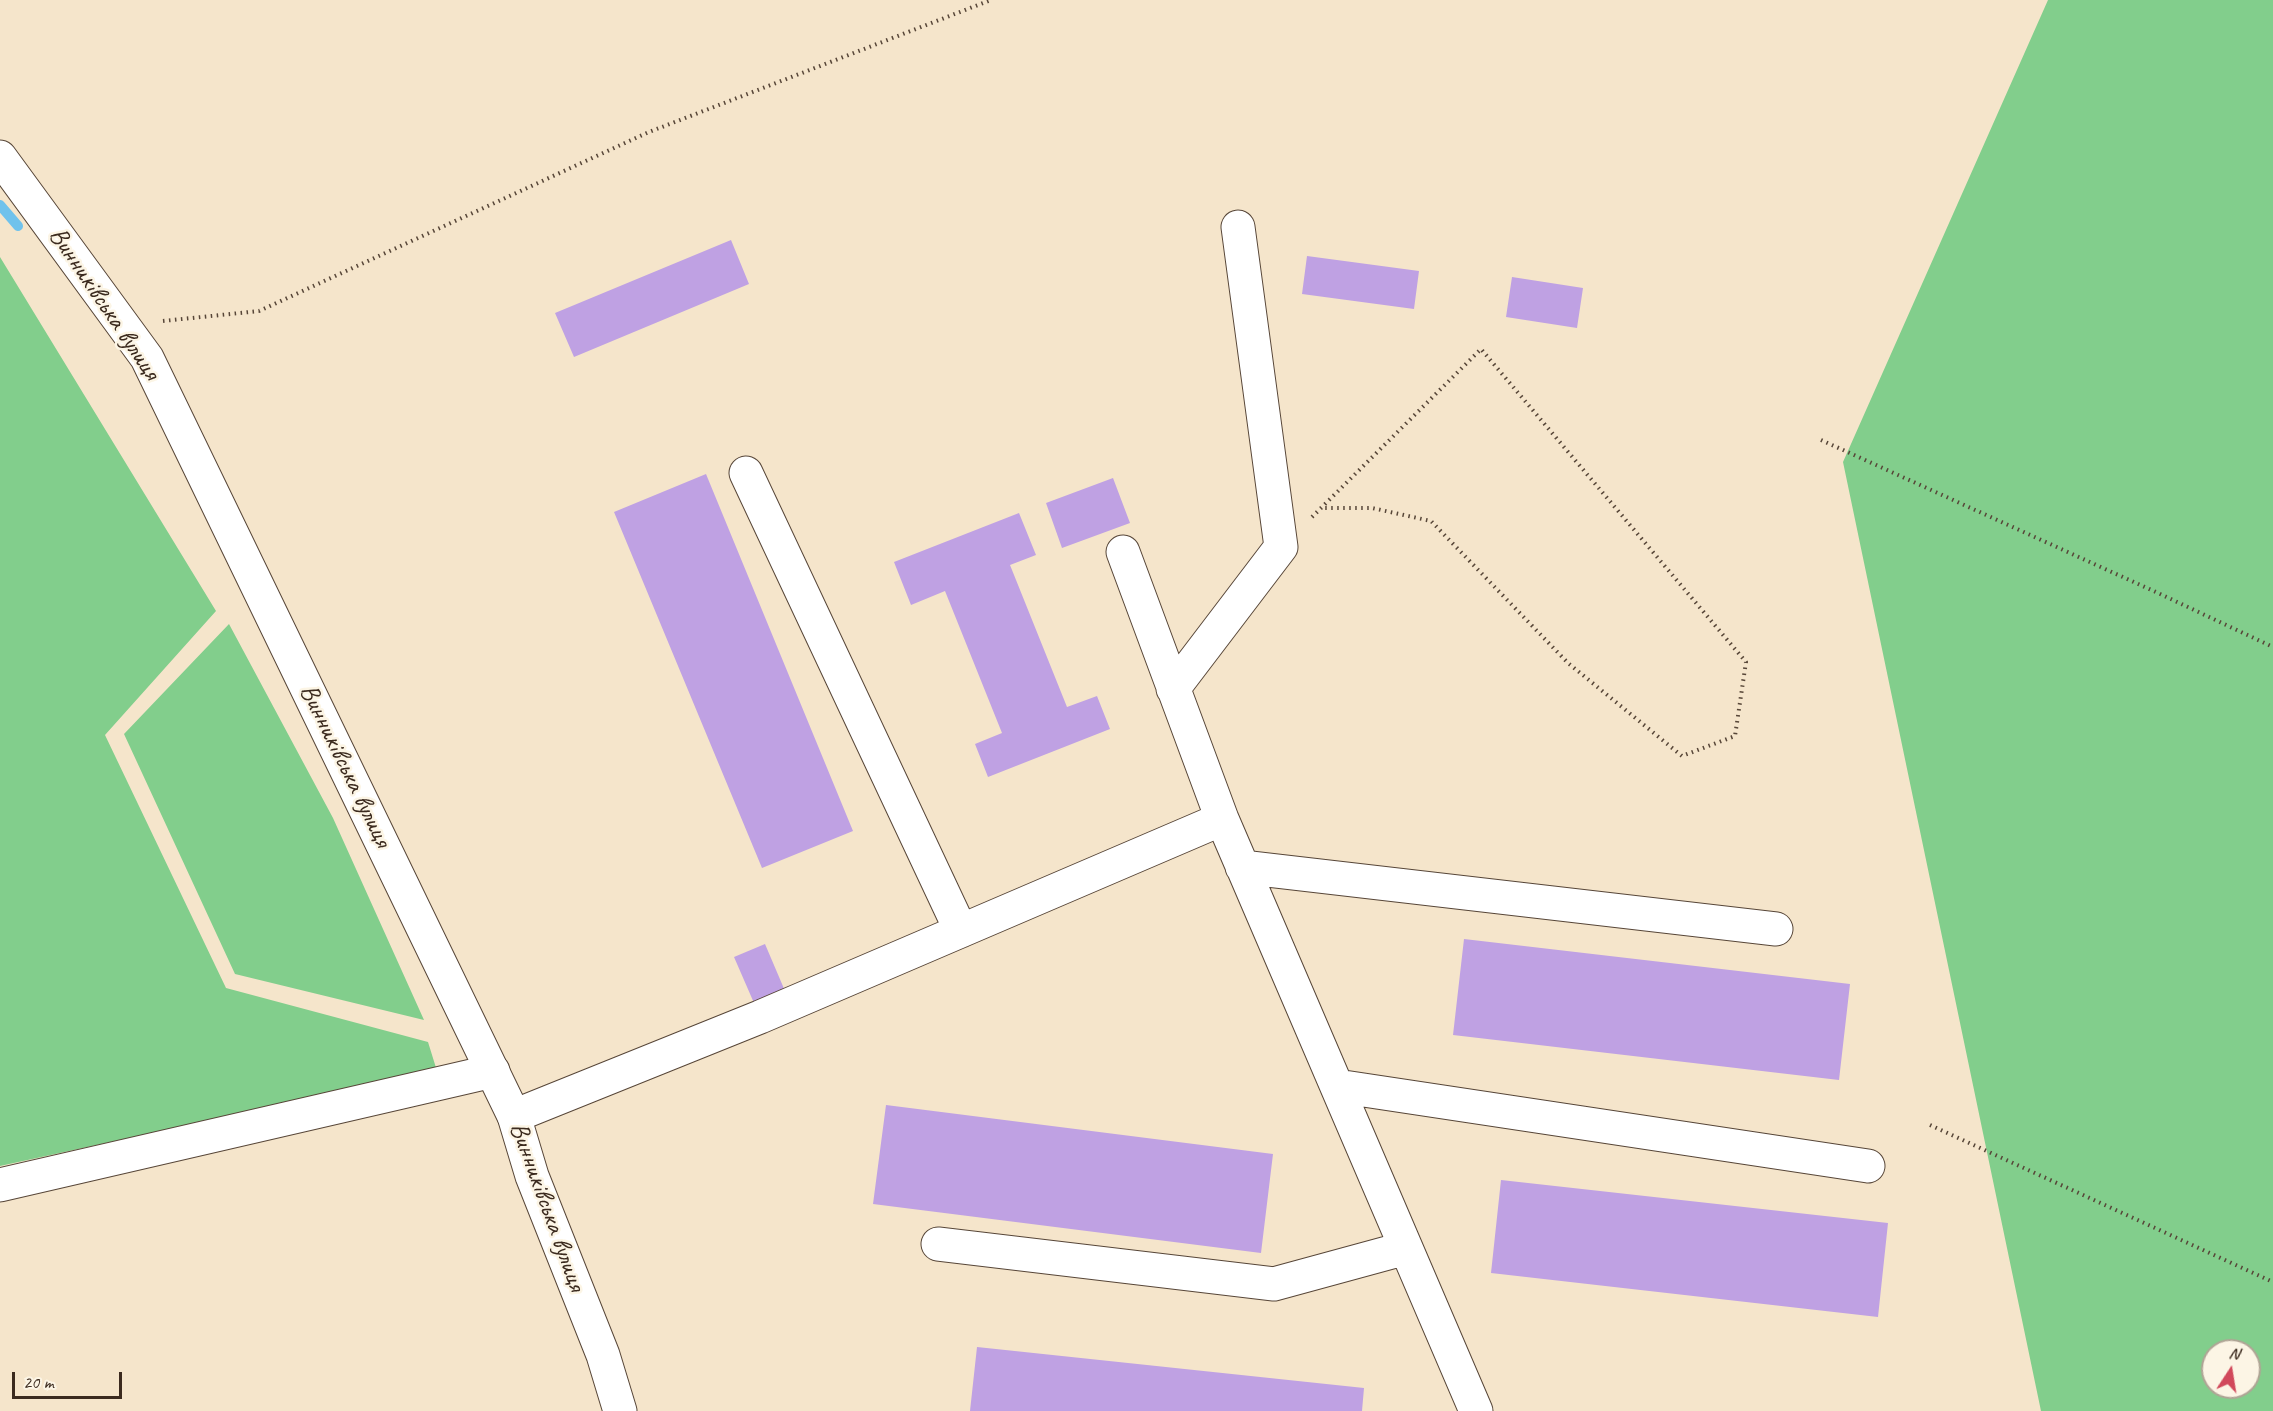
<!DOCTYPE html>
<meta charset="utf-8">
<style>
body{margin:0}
#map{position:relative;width:2273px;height:1411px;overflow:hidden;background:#f5e5cb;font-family:Caveat,sans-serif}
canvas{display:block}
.north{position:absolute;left:2201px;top:1339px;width:60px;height:60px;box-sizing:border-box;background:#fcf5e5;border:2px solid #afa495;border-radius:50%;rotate:12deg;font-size:16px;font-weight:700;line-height:24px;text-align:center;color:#3b2a1e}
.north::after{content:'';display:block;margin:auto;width:21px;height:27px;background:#d1495b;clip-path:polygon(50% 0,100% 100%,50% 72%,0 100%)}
.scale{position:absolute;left:12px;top:1372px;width:110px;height:27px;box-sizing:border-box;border:3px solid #3b2a1e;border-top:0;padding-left:8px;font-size:18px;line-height:21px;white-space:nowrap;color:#3b2a1e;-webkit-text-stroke:4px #fcf5e5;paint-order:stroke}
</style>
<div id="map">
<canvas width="2273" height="1411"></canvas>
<div class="north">N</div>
<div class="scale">20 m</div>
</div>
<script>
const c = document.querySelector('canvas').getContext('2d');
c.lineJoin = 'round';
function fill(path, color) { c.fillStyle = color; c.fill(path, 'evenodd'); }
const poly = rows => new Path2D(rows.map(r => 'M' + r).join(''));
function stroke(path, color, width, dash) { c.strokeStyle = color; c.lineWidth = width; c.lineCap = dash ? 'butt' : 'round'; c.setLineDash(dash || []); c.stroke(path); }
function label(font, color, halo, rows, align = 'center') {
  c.font = font + ' Caveat,sans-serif'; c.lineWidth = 5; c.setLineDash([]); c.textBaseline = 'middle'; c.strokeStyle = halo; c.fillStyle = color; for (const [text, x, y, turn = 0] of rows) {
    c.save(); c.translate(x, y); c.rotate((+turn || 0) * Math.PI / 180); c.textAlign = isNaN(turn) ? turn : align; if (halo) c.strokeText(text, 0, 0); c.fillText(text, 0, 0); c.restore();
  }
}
fill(poly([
 [2048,0,2273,0,2273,1411,2041,1411,1843,462],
 [2213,1351,2249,1351,2249,1387,2213,1387],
 [0,257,216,611,105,735,226,988,428,1042,437,1071,0,1166],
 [229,624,333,818,424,1020,235,974,124,734]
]), '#82ce8c');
stroke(poly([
 [0,205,18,226]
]), '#70c2ec', 10);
fill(poly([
 [731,240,749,284,574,357,555,313],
 [1307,256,1419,271,1414,309,1302,294],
 [1512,277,1583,288,1577,328,1506,317],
 [706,474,853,831,762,868,614,512],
 [1113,478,1130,523,1062,548,1046,503],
 [1019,513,1036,555,1010,565,1067,707,1097,696,1110,729,988,777,975,744,1002,733,945,591,911,605,894,562],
 [1464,939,1850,984,1839,1080,1453,1035],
 [765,944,785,991,754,1003,734,957],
 [886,1105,1273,1154,1261,1253,873,1204],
 [1501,1180,1888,1223,1878,1317,1491,1273],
 [977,1347,1364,1388,1362,1411,970,1411]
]), '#bfa1e3');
const minor = poly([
 [746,473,961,931],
 [1173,689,1281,547,1238,227],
 [1222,819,1476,1411],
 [1242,867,1776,929],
 [1337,1086,1868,1166],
 [514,1116,760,1017,1222,819,1123,552],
 [0,1185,493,1071],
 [938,1244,1274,1284,1406,1248]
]);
const major = poly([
 [0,157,147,358,514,1116,532,1176,603,1355,620,1411]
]);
stroke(minor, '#574638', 35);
stroke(major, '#574638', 35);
stroke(poly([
 [163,321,259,311,649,132,991,0],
 [1821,440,2158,593,2273,647],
 [1312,517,1481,349,1746,662,1735,736,1682,756,1568,663,1431,521,1372,508,1321,508],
 [1930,1125,2273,1282]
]), '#574638', 4, [1.5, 4.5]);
stroke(minor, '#fff', 33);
stroke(major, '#fff', 33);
label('26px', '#3b2a1e', '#fcf5e5', [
 ["Винниківська вулиця",104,304,56],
 ["Винниківська вулиця",345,766,64],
 ["Винниківська вулиця",547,1207,70]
]);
</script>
